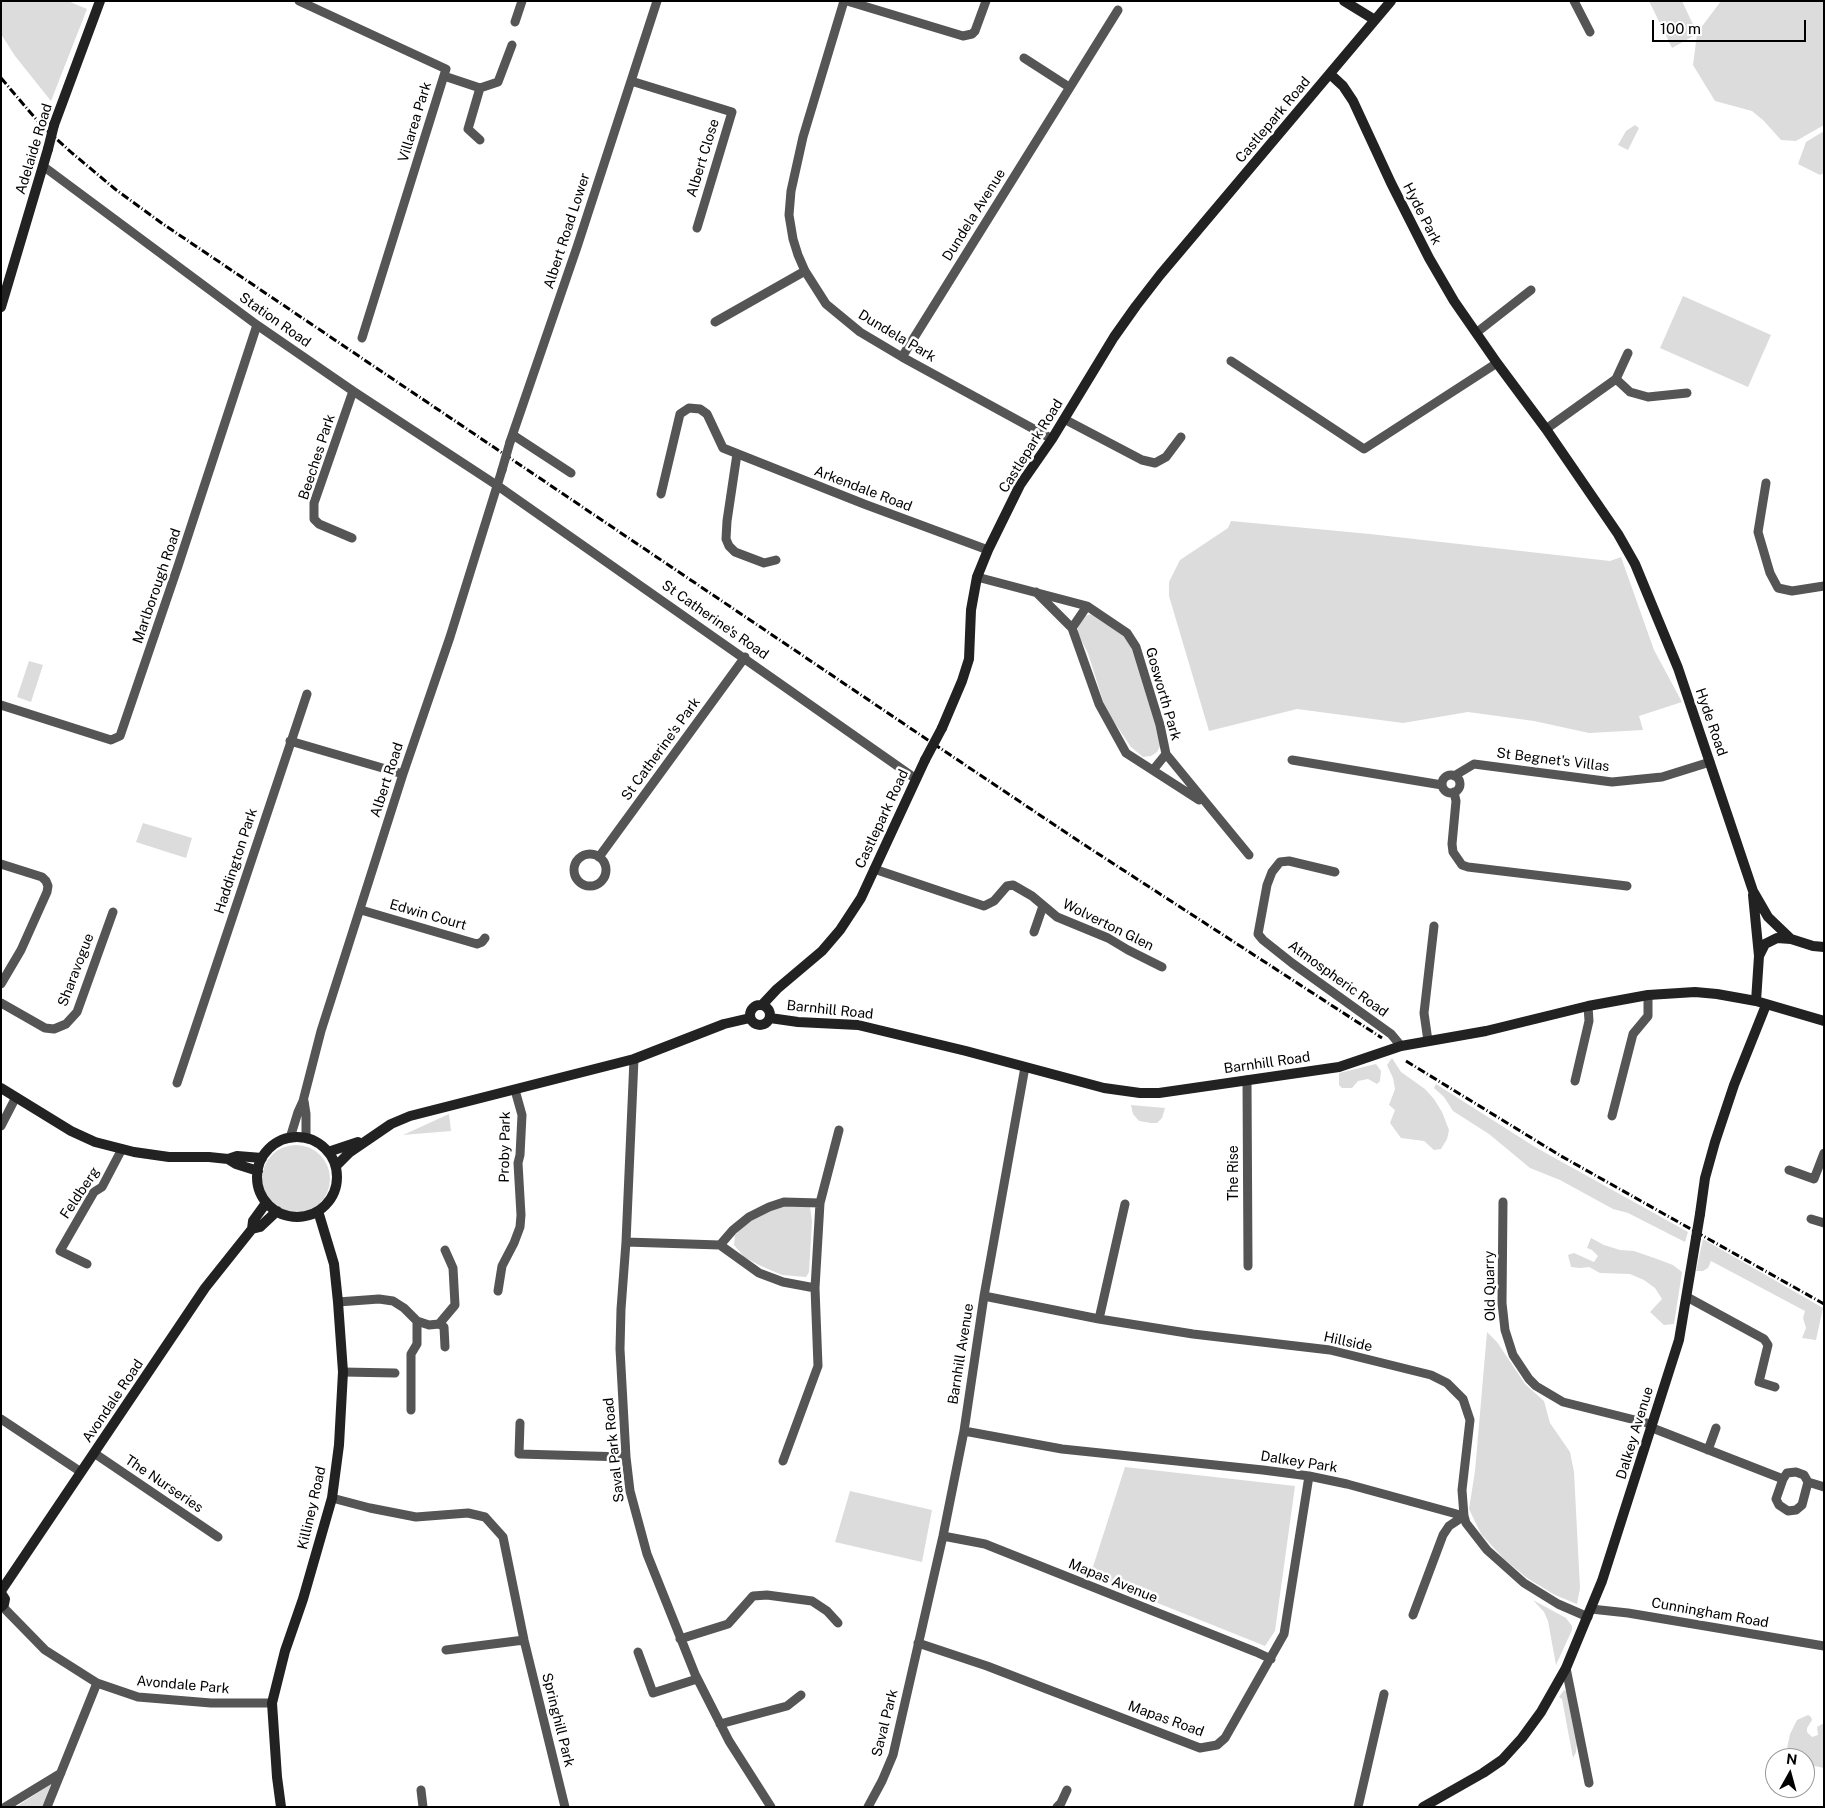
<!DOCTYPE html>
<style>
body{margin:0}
#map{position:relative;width:1825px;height:1808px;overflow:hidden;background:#fff;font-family:"Public Sans",sans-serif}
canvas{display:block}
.frame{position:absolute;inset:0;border:2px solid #000;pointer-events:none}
.north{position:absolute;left:1765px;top:1748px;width:50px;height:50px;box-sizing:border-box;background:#fff;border:1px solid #999;border-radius:50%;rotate:7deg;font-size:14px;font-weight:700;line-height:20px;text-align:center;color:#000}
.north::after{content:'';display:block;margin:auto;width:18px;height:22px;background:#000;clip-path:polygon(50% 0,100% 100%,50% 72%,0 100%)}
.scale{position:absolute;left:1652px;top:20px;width:154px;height:22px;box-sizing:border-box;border:2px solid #000;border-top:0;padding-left:6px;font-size:15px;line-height:18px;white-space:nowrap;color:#000;-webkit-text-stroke:4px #fff;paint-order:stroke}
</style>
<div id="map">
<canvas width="1825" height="1808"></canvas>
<div class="frame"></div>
<div class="north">N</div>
<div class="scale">100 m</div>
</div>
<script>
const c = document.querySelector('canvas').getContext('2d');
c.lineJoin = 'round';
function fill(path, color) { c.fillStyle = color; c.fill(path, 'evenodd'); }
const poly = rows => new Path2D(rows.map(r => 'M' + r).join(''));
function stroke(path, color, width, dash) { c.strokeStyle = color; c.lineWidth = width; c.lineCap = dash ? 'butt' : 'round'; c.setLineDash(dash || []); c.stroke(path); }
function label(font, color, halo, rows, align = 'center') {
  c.font = font + ' "Public Sans",sans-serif'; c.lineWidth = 5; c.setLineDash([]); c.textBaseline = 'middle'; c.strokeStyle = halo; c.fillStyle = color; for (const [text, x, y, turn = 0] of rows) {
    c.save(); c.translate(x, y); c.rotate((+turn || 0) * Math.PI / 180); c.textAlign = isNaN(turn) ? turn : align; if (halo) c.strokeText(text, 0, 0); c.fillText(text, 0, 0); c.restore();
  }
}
fill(poly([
 [1,1,68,1,87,9,51,101,15,56,1,34],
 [1649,1,1682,1,1697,33,1721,1,1824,1,1824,125,1796,141,1781,140,1764,121,1752,111,1715,101,1693,65,1697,34,1672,48],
 [1635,125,1639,128,1628,150,1618,145,1626,131],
 [1824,131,1824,173,1820,175,1798,164,1806,142],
 [1683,296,1771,335,1748,387,1660,348],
 [1231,521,1370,534,1610,561,1621,557,1654,650,1682,702,1639,716,1643,730,1589,733,1534,721,1468,712,1403,723,1297,709,1209,731,1169,596,1169,582,1180,560,1228,528],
 [1092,614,1119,631,1128,640,1132,650,1160,739,1160,746,1157,752,1151,756,1143,757,1131,747,1112,719,1103,701,1088,653,1078,634,1078,627,1081,621,1085,616],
 [29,661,43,665,31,702,17,697],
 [143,823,192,838,186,858,136,842],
 [1392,1058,1401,1072,1425,1089,1434,1099,1442,1112,1449,1130,1447,1139,1441,1149,1434,1150,1424,1141,1401,1138,1390,1123,1395,1110,1389,1105,1395,1089,1393,1078,1387,1065],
 [1376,1064,1381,1071,1380,1081,1377,1084,1368,1079,1358,1081,1352,1088,1342,1088,1339,1085,1339,1073],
 [1436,1084,1535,1147,1688,1232,1685,1242,1628,1213,1613,1209,1560,1180,1530,1168,1489,1134,1453,1111,1444,1097,1434,1088],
 [1131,1105,1165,1108,1162,1118,1157,1123,1151,1123,1139,1121,1133,1114],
 [449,1114,451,1131,403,1135],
 '262 1179a34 34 0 1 1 68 0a34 34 0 1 1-68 0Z',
 [798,1205,810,1207,812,1221,809,1272,806,1277,782,1275,761,1266,744,1257,734,1245,735,1235,743,1226,763,1213,782,1206],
 [1591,1238,1604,1245,1620,1250,1634,1251,1657,1259,1673,1265,1682,1272,1674,1324,1664,1325,1650,1312,1662,1299,1655,1288,1644,1280,1630,1274,1600,1273,1589,1267,1580,1268,1571,1267,1568,1255,1574,1253,1594,1262,1598,1256,1592,1250,1587,1248],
 [1703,1239,1823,1308,1816,1340,1802,1338,1806,1328,1803,1318,1805,1311,1711,1261,1708,1268,1703,1271,1696,1271],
 [1487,1332,1497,1342,1525,1384,1544,1401,1550,1423,1570,1452,1574,1472,1580,1588,1577,1604,1555,1595,1527,1578,1504,1559,1481,1534,1469,1509,1475,1471],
 [1125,1467,1295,1486,1275,1631,1265,1646,1090,1576],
 [850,1491,932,1510,922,1562,835,1542],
 [1533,1600,1566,1618,1572,1626,1572,1630,1556,1665,1548,1621,1544,1612],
 [1564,1690,1568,1692,1577,1743,1576,1752,1573,1758,1562,1699,1559,1697],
 [1808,1715,1811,1717,1812,1720,1807,1728,1807,1732,1812,1737,1818,1735,1817,1727,1822,1724,1824,1724,1824,1768,1805,1764,1805,1758,1785,1758,1790,1734,1797,1720],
 [51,1784,42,1807,16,1807]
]), '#dcdcdc');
stroke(poly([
 [299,1,446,69,362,338],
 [844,1,803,137,791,191,789,215,793,239,798,255,805,271,826,304,860,332,902,357,1052,439],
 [847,1,963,36,972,34,975,31,986,1],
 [1574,1,1590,32],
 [515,22,522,1],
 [1024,58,1069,87],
 [444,76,480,88,498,82,512,45],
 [631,81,732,112,697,228],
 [480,140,468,129,480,88],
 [43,166,257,325,353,391,498,486,916,779],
 [715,322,805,271],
 [1476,333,1531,290],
 [902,357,1118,10],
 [1231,361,1364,449,1497,363],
 [1616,379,1628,353],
 [1064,419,1142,460,1155,463,1166,457,1181,437],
 [1546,429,1616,379,1630,392,1648,397,1687,393],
 [513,435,571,473],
 [510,442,577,247,657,1],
 [737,454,727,521,726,539,729,546,735,552,764,563,776,560],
 [1766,483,1758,532,1770,573,1778,588,1792,591,1824,586],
 [661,494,680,414,689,408,700,409,707,414,723,448,864,504,988,550],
 [352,538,319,524,314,519,314,503,353,391],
 [977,577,1087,606,1127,633,1136,647,1160,725,1166,754,1249,855],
 [1036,592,1072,628,1099,704,1126,753,1199,800],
 [1072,628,1087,606],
 [1,705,111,740,120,736,178,566,257,325],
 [290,741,403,774],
 [1292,760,1442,785],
 [1153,770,1166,754],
 '1442 784a9 9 0 1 1 18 0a9 9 0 1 1-18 0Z',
 [1454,776,1474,764,1612,782,1662,777,1710,762],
 [1454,792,1456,801,1452,844,1453,852,1462,865,1468,867,1627,886],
 '574 870a16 16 0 1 1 32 0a16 16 0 1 1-32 0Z',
 [599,857,745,657],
 [1,864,42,877,46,881,48,886,47,892,21,950,1,984],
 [874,869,984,906,994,901,1007,886,1013,885,1032,896,1057,917,1108,938,1128,950,1162,967],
 [1335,872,1289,861,1280,862,1272,872,1267,885,1258,934,1263,940,1292,963,1391,1034,1401,1046],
 [361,910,477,944,482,942,485,938],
 [1034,932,1043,906],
 [1,1003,45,1028,54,1029,66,1024,77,1012,113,912],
 [1428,1041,1424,1013,1434,926],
 [634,1059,626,1242,621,1309,620,1349,626,1457,630,1491,647,1554,695,1674,729,1741,771,1807],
 [1247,1080,1248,1266],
 [1575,1081,1589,1021,1588,1006],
 [177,1083,307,694],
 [304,1101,306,1114,306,1138],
 [1612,1116,1633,1034,1648,1016,1648,995],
 [1,1126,16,1097],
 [290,1138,298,1112,303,1101,321,1031,403,774,450,637,502,470],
 [1789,1170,1814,1179,1824,1153],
 [1503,1202,1502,1303,1505,1330,1513,1355,1529,1379,1536,1386,1563,1402,1647,1423,1655,1429,1783,1479],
 [1811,1219,1824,1223],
 [626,1242,720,1245,733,1230,749,1217,769,1207,784,1202,820,1203],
 [720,1245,759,1273,783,1282,815,1288],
 [87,1264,60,1251,94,1192,102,1187,122,1149],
 [498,1291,502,1266,514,1243,520,1227,521,1215,518,1163,520,1155,522,1115,515,1090],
 [984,1296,1099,1319,1193,1334,1330,1350,1431,1375,1447,1383,1463,1399,1470,1420,1462,1490,1464,1516,1449,1526,1443,1535,1413,1615],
 [1687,1297,1764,1339,1768,1345,1759,1382,1775,1387],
 [338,1302,379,1299,393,1301,404,1308,417,1321,429,1325,439,1324,455,1305,453,1268,445,1250],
 [1099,1319,1125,1204],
 [439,1324,444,1327,445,1347],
 [343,1372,395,1373],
 [411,1410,411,1354,417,1344,417,1321],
 [1,1419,81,1472],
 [520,1423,519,1454,626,1457],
 [964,1431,1062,1449,1263,1470,1309,1476,1347,1484,1464,1516,1466,1523,1487,1550,1524,1583,1558,1604,1588,1617],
 [1708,1450,1716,1428],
 [94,1453,218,1537],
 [783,1461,818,1366,815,1288,820,1203,839,1130],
 [1808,1482,1802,1505,1796,1510,1788,1511,1779,1505,1776,1499,1783,1479,1787,1473,1796,1472,1804,1475,1808,1482,1824,1487],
 [332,1498,370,1508,416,1517,468,1513,485,1517,503,1537,524,1640,565,1807],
 [943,1536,985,1544,1256,1652,1271,1659],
 [2,1606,45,1650,97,1683,138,1697,211,1703,272,1703],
 [1591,1609,1628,1613,1824,1646],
 [680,1639,728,1624,753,1596,767,1595,812,1601,827,1611,838,1623],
 [918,1643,987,1666,1200,1748,1217,1745,1225,1738,1284,1634,1309,1476],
 [446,1650,524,1640],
 [638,1652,653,1693,697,1679],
 [1566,1668,1589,1783],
 [720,1724,787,1706,801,1695],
 [421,1790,423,1807],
 [5,1807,61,1773],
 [47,1807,97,1683],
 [868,1807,882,1781,893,1755,943,1536,964,1431,984,1296,1025,1067],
 [1057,1807,1061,1803,1067,1790],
 [1358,1807,1384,1694]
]), '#555', 9);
stroke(poly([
 [1344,1,1375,20],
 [1330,74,1343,86,1353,101,1391,183,1429,258,1454,301,1497,363,1546,429,1618,534,1635,564,1678,668,1753,891,1768,917,1791,939],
 [54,125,100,1],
 [1,307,48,149],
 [942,728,962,681,969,659,971,610,977,577,988,550,1020,485,1052,439,1114,337,1136,306,1160,275,1391,1],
 [1753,895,1759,956,1756,1001],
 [1759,956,1765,944,1777,938,1791,939,1813,946,1824,947],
 '750 1015a10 10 0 1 1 20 0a10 10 0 1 1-20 0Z',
 [762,1005,777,989,822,951,840,930,861,898,925,760],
 [770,1018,798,1022,858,1025,966,1051,1104,1088,1140,1093,1159,1093,1339,1067,1401,1046,1486,1031,1588,1006,1648,995,1695,992,1717,994,1756,1001,1824,1021],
 [1,1088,71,1131,95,1142,134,1152,169,1157,209,1157,228,1159,237,1156,262,1158],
 '257 1177a40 40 0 1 1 80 0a40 40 0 1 1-80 0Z',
 [328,1152,358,1142],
 [228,1159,236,1164,258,1171],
 [336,1166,350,1152,391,1124,410,1116,634,1059,724,1024,750,1018],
 [1700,1214,1705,1178,1715,1142,1734,1085,1766,1005],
 [252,1229,260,1227,277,1211],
 [1,1591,205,1288,252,1229,253,1221,266,1203],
 [1,1593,5,1599,4,1604,1,1607],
 [281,1807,277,1777,272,1703,285,1651,303,1599,332,1498,339,1445,343,1372,338,1302,334,1264,318,1211],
 [1423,1807,1483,1773,1502,1760,1522,1738,1541,1712,1566,1668,1602,1581,1679,1340,1696,1238]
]), '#222', 10);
stroke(poly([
 [1,78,41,125,72,153,115,189,163,224,919,734,1080,842,1382,1038],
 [1406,1061,1561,1156,1824,1304]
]), '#000', 3, [8, 2.5, 1, 2.5]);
stroke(poly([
 [502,470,510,442]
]), '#555', 9);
stroke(poly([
 [48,149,54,125],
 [925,760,942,728],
 [1696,1238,1700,1214]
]), '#222', 10);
label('14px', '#000', '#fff', [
 ["Castlepark Road",1273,120,-50],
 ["Villarea Park",415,122,-73],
 ["Adelaide Road",34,149,-73],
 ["Albert Close",703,158,-73],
 ["Hyde Park",1422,214,63],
 ["Dundela Avenue",974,215,-58],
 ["Albert Road Lower",567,231,-72],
 ["Station Road",275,320,35],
 ["Dundela Park",897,336,31],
 ["Castlepark Road",1031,446,-58],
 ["Beeches Park",317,457,-72],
 ["Arkendale Road",863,489,21],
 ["Marlborough Road",157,586,-71],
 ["St Catherine's Road",715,620,35],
 ["Gosworth Park",1163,694,74],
 ["Hyde Road",1711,722,71],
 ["St Catherine's Park",661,749,-54],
 ["St Begnet's Villas",1553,760,7],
 ["Albert Road",387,780,-72],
 ["Castlepark Road",882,819,-65],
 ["Haddington Park",236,861,-72],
 ["Edwin Court",428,915,16],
 ["Wolverton Glen",1108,925,26],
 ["Sharavogue",76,970,-69],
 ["Atmospheric Road",1338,979,36],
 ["Barnhill Road",830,1010,6],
 ["Barnhill Road",1267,1063,-8],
 ["Proby Park",505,1147,-89],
 ["The Rise",1234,1173,-90],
 ["Feldberg",80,1193,-56],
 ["Old Quarry",1490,1286,-91],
 ["Hillside",1348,1342,12],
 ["Barnhill Avenue",961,1354,-81],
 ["Avondale Road",113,1401,-56],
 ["Dalkey Avenue",1635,1433,-73],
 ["Saval Park Road",614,1450,-96],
 ["Dalkey Park",1299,1462,9],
 ["The Nurseries",164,1484,34],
 ["Killiney Road",312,1508,-77],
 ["Mapas Avenue",1113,1581,22],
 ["Cunningham Road",1710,1613,10],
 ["Avondale Park",183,1685,5],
 ["Mapas Road",1166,1719,20],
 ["Springhill Park",558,1720,76],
 ["Saval Park",885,1723,-76]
]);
</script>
